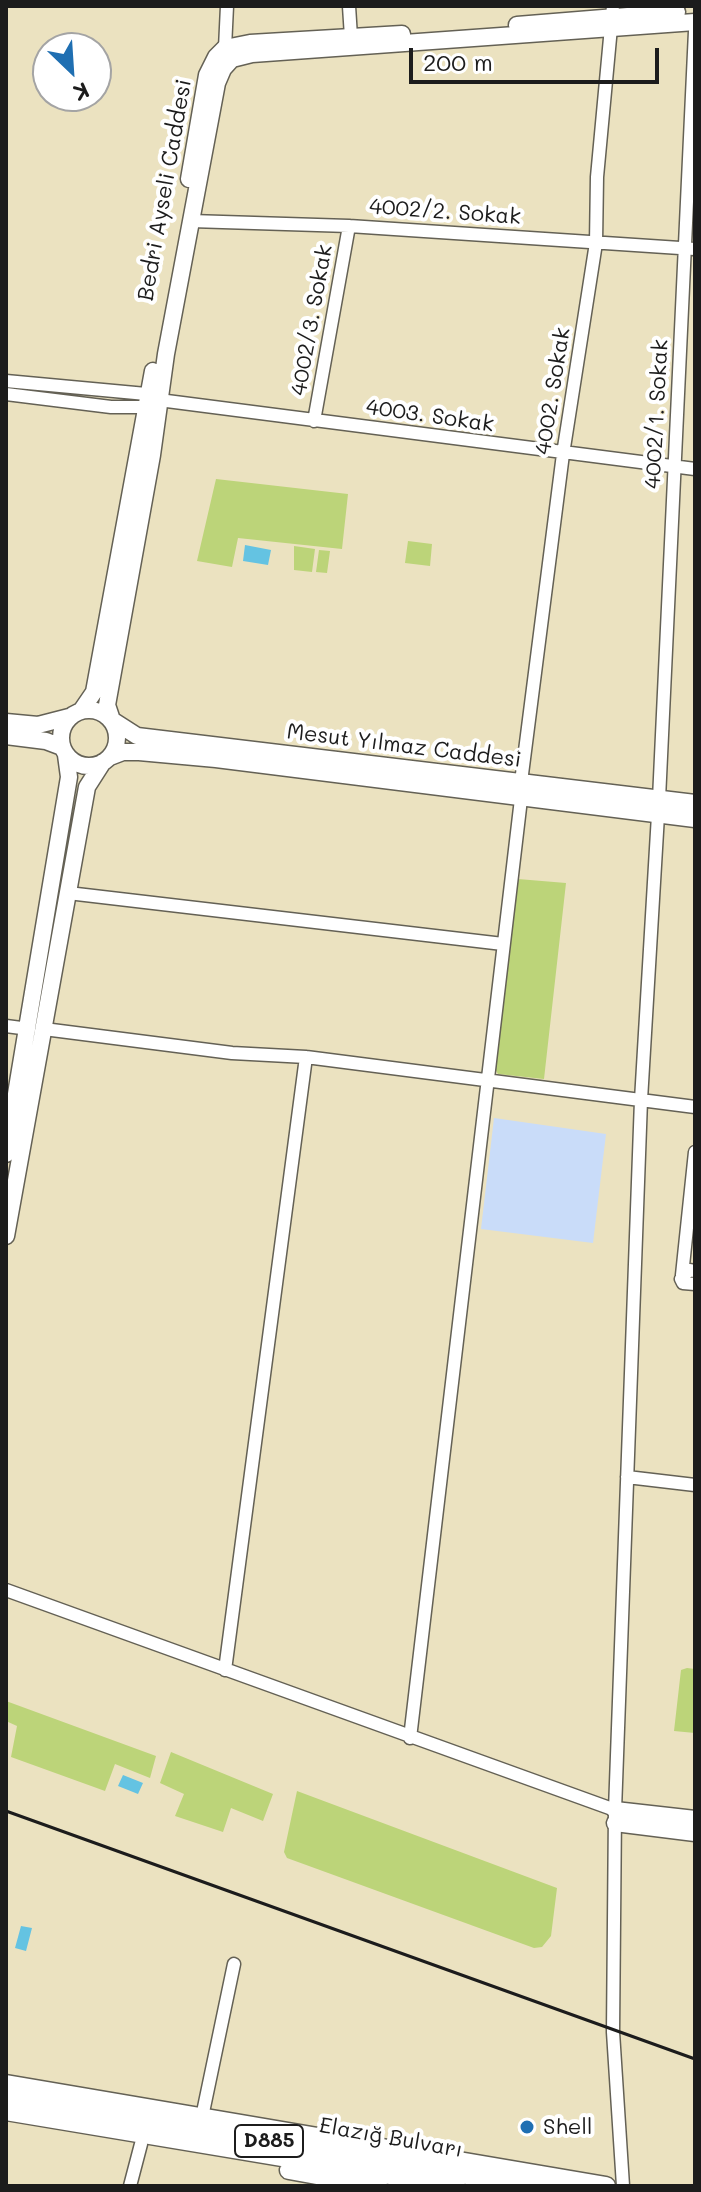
<!DOCTYPE html>
<meta charset="utf-8">
<style>
body{margin:0}
#map{position:relative;width:701px;height:2192px;overflow:hidden;background:#ebe2c0;font-family:Mali,sans-serif}
canvas{display:block}
.frame{position:absolute;inset:0;border:8px solid #1c1c1c;pointer-events:none}
.north{position:absolute;left:32px;top:32px;width:80px;height:80px;box-sizing:border-box;background:#fff;border:2px solid #a4a4a4;border-radius:50%;rotate:155deg;font-size:22px;font-weight:700;line-height:32px;text-align:center;color:#1c1c1c}
.north::after{content:'';display:block;margin:auto;width:28px;height:36px;background:#1f6fb2;clip-path:polygon(50% 0,100% 100%,50% 72%,0 100%)}
.scale{position:absolute;left:409px;top:48px;width:250px;height:36px;box-sizing:border-box;border:4px solid #1c1c1c;border-top:0;padding-left:10px;font-size:24px;line-height:28px;white-space:nowrap;color:#1c1c1c;-webkit-text-stroke:6px #fff;paint-order:stroke}
</style>
<div id="map">
<canvas width="701" height="2192"></canvas>
<div class="frame"></div>
<div class="north">K</div>
<div class="scale">200 m</div>
</div>
<script>
const c = document.querySelector('canvas').getContext('2d');
c.lineJoin = 'round';
function fill(path, color) { c.fillStyle = color; c.fill(path, 'evenodd'); }
const poly = rows => new Path2D(rows.map(r => 'M' + r).join(''));
function stroke(path, color, width, dash) { c.strokeStyle = color; c.lineWidth = width; c.lineCap = dash ? 'butt' : 'round'; c.setLineDash(dash || []); c.stroke(path); }
function label(font, color, halo, rows, align = 'center') {
  c.font = font + ' Mali,sans-serif'; c.lineWidth = 8; c.setLineDash([]); c.textBaseline = 'middle'; c.strokeStyle = halo; c.fillStyle = color; for (const [text, x, y, turn = 0] of rows) {
    c.save(); c.translate(x, y); c.rotate((+turn || 0) * Math.PI / 180); c.textAlign = isNaN(turn) ? turn : align; if (halo) c.strokeText(text, 0, 0); c.fillText(text, 0, 0); c.restore();
  }
}
fill(poly([
 [494,1118,606,1134,593,1243,481,1229]
]), '#c9dcf9');
fill(poly([
 [216,479,348,494,342,549,238,538,232,567,197,561],
 [408,541,432,544,430,566,405,563],
 [294,546,315,549,312,572,294,570],
 [319,550,330,551,327,573,316,572],
 [518,879,566,883,544,1079,498,1074,495,1069],
 [687,1668,695,1669,695,1733,674,1731,681,1670],
 [6,1701,156,1756,150,1778,115,1764,105,1791,11,1757,17,1726,6,1721],
 [171,1752,273,1794,263,1821,231,1808,223,1832,175,1816,184,1794,160,1783],
 [297,1791,557,1888,551,1936,542,1947,534,1948,287,1858,284,1852]
]), '#bcd479');
fill(poly([
 [245,545,271,550,268,565,243,561],
 [123,1775,143,1783,138,1794,118,1786],
 [21,1926,32,1928,26,1951,15,1948]
]), '#64c3e2');
const minor = poly([
 [349,6,351,37],
 [225,48,227,6],
 [191,221,349,226,695,249],
 [6,381,157,395],
 [6,394,111,407,154,407],
 [159,400,695,469],
 [314,421,349,226],
 [521,782,563,454,596,243,597,177,613,6],
 [659,799,695,31],
 [68,893,503,944],
 [6,1026,29,1029],
 [44,1029,232,1053,306,1057,695,1107],
 [695,1271,689,1270,681,1279,683,1283,695,1284],
 [682,1275,695,1152],
 [627,1477,695,1485],
 [6,1590,615,1810],
 [225,1670,306,1057],
 [410,1738,521,799],
 [202,2117,234,1964],
 [130,2186,141,2144],
 [623,2186,613,2032,615,1810,641,1100,658,815]
]);
const major = poly([
 [695,22,252,54,232,59,223,69,217,83,166,354,152,455,107,705,112,720,137,736,695,803],
 [517,25,677,12],
 [189,179,207,75,216,57,225,48,250,43,402,34],
 '61 738a28 28 0 1 1 56 0a28 28 0 1 1-56 0Z',
 [81,711,94,692,153,371],
 [6,722,38,725,69,717],
 [6,736,46,741,62,747],
 [110,757,123,752,139,752,216,759,695,819],
 [6,1154,69,777,66,755],
 [6,1236,87,787,103,762],
 [615,1810,695,1819],
 [615,1823,695,1833]
]);
const highway = poly([
 [6,2084,606,2186],
 [6,2097,532,2186],
 [6,2111,456,2186],
 [289,2170,378,2186]
]);
stroke(minor, '#646155', 15);
stroke(major, '#646155', 19);
stroke(highway, '#646155', 21);
stroke(minor, '#fff', 12);
stroke(major, '#fff', 16);
stroke(highway, '#fff', 18);
stroke(poly([
 [6,1811,695,2059]
]), '#1c1c1c', 3);
for (const [x, y, r, color] of [
 [527,2127,8,"#1f6fb2"]
]) { const dot = new Path2D(); dot.arc(x, y, r, 0, 2 * Math.PI); c.fillStyle = color; c.fill(dot); stroke(dot, '#fff', 3); }
for (const [x, y, w] of [
 [269,2141,68]
]) { const box = new Path2D(); box.roundRect(x - w / 2, y - 16, w, 32, 6); c.fillStyle = '#fff'; c.fill(box); stroke(box, '#1c1c1c', 2); }
label('bold 20px', '#1c1c1c', null, [
 ["D885",269,2141]
]);
label('22px', '#1c1c1c', '#fff', [
 ["Bedri Ayseli Caddesi",165,190,-80],
 ["4002/2. Sokak",445,212,4],
 ["4002/3. Sokak",312,320,-80],
 ["4002. Sokak",553,391,-81],
 ["4002/1. Sokak",657,414,-87],
 ["4003. Sokak",430,416,8],
 ["Mesut Yılmaz Caddesi",404,746,7],
 ["Elazığ Bulvarı",391,2138,10]
]);
label('22px', '#1c1c1c', '#fff', [
 ["Shell",543,2127]
], 'left');
</script>
